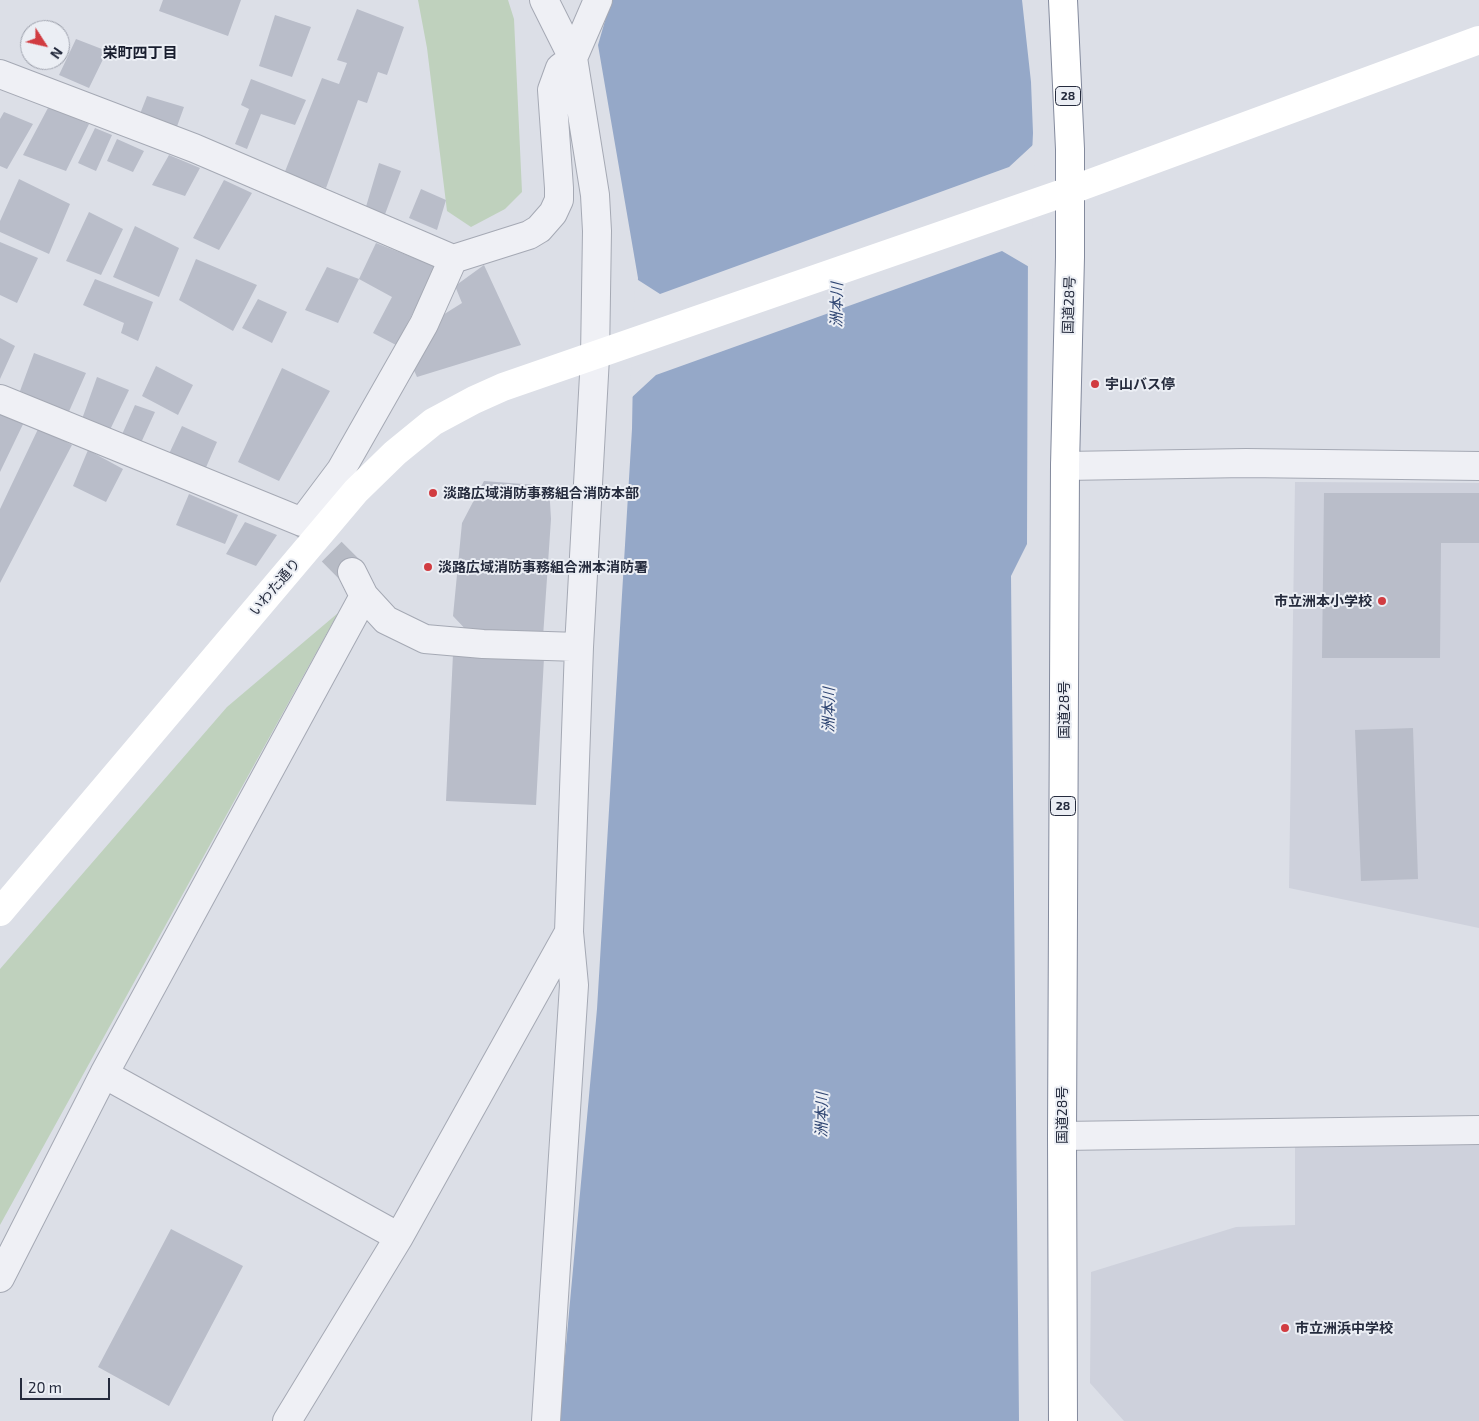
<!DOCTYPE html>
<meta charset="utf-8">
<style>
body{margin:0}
#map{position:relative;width:1479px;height:1421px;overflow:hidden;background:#dcdfe7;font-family:"Exo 2",sans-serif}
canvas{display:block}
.north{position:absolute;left:20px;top:20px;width:50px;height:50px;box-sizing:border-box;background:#ebeef4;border:1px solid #9ca0ab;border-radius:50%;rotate:125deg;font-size:14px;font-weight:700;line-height:20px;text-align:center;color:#252b3d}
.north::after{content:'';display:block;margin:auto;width:18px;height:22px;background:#d13c41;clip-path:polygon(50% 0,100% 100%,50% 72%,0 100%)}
.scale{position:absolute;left:20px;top:1378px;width:90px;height:22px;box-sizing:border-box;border:2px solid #252b3d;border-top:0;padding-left:6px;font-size:15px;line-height:18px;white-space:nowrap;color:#252b3d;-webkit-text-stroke:4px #ebeef4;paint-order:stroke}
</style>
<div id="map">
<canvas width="1479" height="1421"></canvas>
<div class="north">N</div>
<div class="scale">20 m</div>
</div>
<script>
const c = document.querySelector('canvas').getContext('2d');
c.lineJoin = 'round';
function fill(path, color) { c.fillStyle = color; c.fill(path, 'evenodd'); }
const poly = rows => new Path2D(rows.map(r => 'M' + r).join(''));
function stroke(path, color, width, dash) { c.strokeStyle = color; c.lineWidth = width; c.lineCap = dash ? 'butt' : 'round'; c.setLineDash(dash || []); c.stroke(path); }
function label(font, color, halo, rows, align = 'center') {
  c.font = font + ' "Exo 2","Noto Sans JP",sans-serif'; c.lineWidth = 4; c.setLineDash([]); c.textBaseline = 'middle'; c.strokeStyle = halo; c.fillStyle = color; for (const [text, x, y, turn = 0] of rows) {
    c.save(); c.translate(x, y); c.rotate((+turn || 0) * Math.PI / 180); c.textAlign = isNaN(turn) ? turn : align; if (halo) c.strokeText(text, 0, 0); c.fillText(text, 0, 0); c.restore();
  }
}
fill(poly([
 [1295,482,1479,483,1479,928,1289,888],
 [1479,1144,1479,1421,1124,1421,1090,1383,1091,1272,1236,1227,1295,1225,1295,1145]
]), '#ced1dc');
fill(poly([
 [418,0,508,0,514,19,522,192,505,209,471,227,447,211,427,48],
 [338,613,0,1225,0,969,227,707]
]), '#bfd1bd');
fill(poly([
 [611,0,1022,0,1031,82,1033,133,1028,241,1027,544,1011,576,1019,1421,559,1421,597,1009,632,429,633,373,638,278,598,45]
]), '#95a8c8');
fill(poly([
 [1035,143,1031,268,1002,251,656,375,630,399,635,278,660,294,1009,167]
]), '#dcdfe7');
fill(poly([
 [163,0,241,0,228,36,159,11],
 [357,9,404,27,387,75,378,72,367,103,358,100,326,188,284,174,322,78,339,84,347,63,337,60],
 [275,15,311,27,292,77,259,66],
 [76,39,107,51,89,88,59,75],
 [251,79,306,100,295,125,261,114,247,149,235,144,249,109,241,105],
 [147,96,184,107,175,132,138,119],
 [49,106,89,124,66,171,23,155],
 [4,112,33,124,7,169,0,166,0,119],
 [95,128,112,135,96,171,78,163],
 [117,139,144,151,133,172,107,161],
 [169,155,200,168,185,196,152,185],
 [379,163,401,171,384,217,365,210],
 [19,179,70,204,49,254,0,232,0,221],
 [224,180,252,193,219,250,193,238],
 [421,189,446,200,437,230,409,218],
 [89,212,123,229,101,275,66,261],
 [135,226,179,248,159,297,113,277],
 [0,242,38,258,17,303,0,295],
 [376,243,437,267,396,345,373,333,392,297,359,279],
 [196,259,257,285,233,331,179,300],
 [484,265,521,345,417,377,412,366,424,339,439,326,438,318,462,303,455,286],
 [327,267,359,279,338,323,305,310],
 [95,279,153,302,138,341,121,333,124,323,83,305],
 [258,299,287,312,272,343,242,328],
 [0,338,15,346,0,379],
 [34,353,86,373,67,416,20,391],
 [156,366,193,385,178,415,142,396],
 [282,368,330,391,279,481,238,462],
 [97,377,129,390,109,432,82,419],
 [135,405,155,412,140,445,120,439],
 [0,407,26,418,0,472],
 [182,426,217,442,204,472,168,456],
 [39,427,72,445,0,583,0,509],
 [88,450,123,469,106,502,73,486],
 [484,481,549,486,551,519,543,637,470,634,453,616,462,523],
 [1324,493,1479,493,1479,543,1441,543,1440,658,1322,658],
 [189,494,238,515,225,544,176,525],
 [245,522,277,535,256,566,226,554],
 [453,654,544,658,536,805,446,801],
 [1413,728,1418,879,1361,881,1355,730],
 [171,1229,243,1266,169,1406,98,1367]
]), '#b9bdc9');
stroke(poly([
 [302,522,352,572]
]), '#b7bbc5', 28, [28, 14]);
const street = poly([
 [544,0,573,58,595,195,597,231,595,357,579,647,569,932,574,985,546,1421],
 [0,74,194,148,453,259,529,235,539,229,553,213,559,200,559,188,552,90,560,68,573,58,598,0],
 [0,399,302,522,341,470,424,324,453,259],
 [1065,466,1246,463,1479,466],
 [352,572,364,596,386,620,425,639,483,644,579,647],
 [104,1074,399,1237],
 [1062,1136,1479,1130],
 [0,1278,104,1074,364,596],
 [287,1421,399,1237,569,932]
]);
const highway = poly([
 [1063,1421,1062,1136,1065,466,1070,257,1070,149,1063,0]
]);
stroke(street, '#a5a9b4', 30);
stroke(highway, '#838a9d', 30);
stroke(street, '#eff0f5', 28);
stroke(poly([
 [0,912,356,491,395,453,433,422,474,400,503,387,1069,191,1479,40]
]), '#fff', 28);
stroke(highway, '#fff', 28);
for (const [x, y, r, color] of [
 [1095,384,5,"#d13c41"],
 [433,493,5,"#d13c41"],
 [428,567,5,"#d13c41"],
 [1382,601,5,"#d13c41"],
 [1285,1328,5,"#d13c41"]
]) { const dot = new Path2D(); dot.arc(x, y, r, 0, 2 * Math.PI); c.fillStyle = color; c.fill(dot); stroke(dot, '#ebeef4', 2); }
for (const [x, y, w] of [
 [1068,96,25],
 [1063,806,25]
]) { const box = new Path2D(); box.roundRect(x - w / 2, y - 9.5, w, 19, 4); c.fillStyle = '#ebeef4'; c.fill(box); stroke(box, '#252b3d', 1); }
label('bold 12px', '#252b3d', null, [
 ["28",1068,96],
 ["28",1063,806]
]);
label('14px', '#252b3d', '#ebeef4', [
 ["国道28号",1069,305,-88],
 ["いわた通り",275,587,-50],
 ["国道28号",1064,710,-90],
 ["国道28号",1062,1115,-90]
]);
label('bold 14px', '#252b3d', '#ebeef4', [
 ["宇山バス停",1105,384],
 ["淡路広域消防事務組合消防本部",443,493],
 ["淡路広域消防事務組合洲本消防署",438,567],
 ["市立洲本小学校",1372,601,"right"],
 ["市立洲浜中学校",1295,1328]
], 'left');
label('bold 15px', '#181d2e', '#ebeef4', [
 ["栄町四丁目",140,53]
]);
label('italic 15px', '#2f4572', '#ebeef4', [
 ["洲本川",837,305,-89],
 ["洲本川",829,710,-89],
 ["洲本川",822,1115,-89]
]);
</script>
